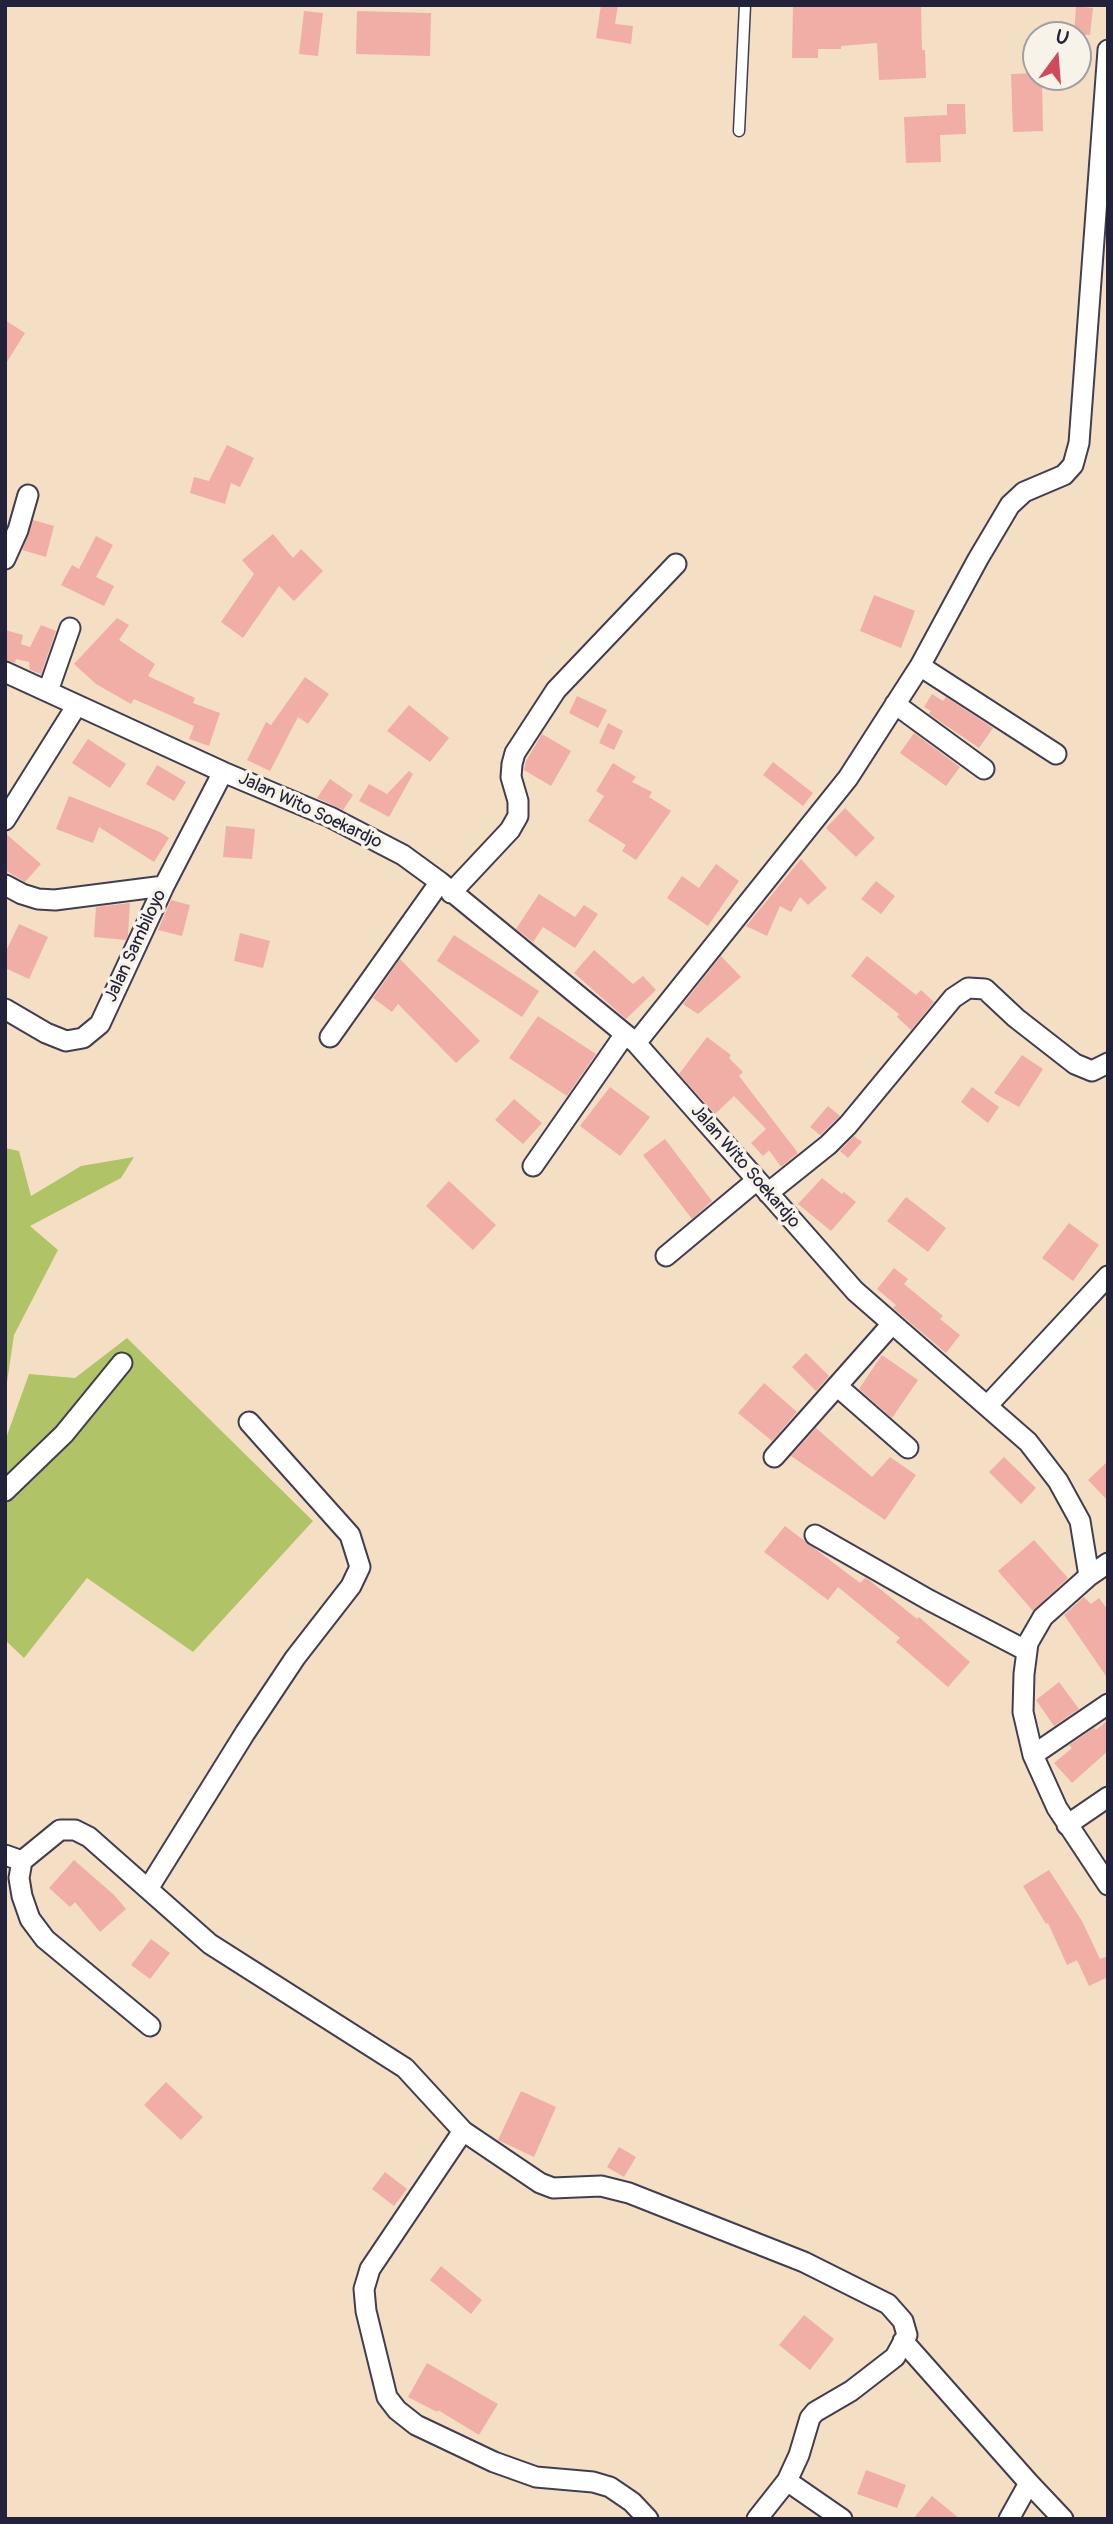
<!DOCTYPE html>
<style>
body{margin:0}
#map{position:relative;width:1113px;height:2524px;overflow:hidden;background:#f4dfc5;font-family:Pangolin,sans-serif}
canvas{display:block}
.frame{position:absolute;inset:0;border:7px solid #22223b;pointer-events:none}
.north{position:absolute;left:1022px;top:21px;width:70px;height:70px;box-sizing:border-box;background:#f7f3e8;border:2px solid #a29fa3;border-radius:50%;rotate:16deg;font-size:19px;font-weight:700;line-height:28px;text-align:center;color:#22223b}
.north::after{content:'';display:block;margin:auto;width:24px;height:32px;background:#d1495b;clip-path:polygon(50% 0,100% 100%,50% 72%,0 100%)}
</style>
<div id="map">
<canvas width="1113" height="2524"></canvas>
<div class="frame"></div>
<div class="north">U</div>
</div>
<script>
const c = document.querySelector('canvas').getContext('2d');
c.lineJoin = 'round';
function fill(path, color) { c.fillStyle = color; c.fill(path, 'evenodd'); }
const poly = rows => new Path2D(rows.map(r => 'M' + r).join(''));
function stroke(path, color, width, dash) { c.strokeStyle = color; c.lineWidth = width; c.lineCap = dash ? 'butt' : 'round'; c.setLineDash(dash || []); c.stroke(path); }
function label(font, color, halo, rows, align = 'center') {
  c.font = font + ' Pangolin,sans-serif'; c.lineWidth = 7; c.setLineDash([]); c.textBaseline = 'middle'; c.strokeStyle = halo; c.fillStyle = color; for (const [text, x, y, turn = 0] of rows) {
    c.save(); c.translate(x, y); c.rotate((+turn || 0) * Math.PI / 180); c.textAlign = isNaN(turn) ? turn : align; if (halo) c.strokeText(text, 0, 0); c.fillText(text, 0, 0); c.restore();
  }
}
fill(poly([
 [5,1148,19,1151,31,1196,81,1166,134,1157,121,1178,30,1226,58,1250,14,1335,5,1396],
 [127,1338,313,1521,193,1652,87,1578,24,1658,5,1640,5,1441,29,1374,75,1378]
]), '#b1c367');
fill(poly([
 [601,5,618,5,615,24,633,26,631,44,596,38],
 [793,5,921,5,922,50,925,50,926,78,879,80,877,43,841,46,841,49,818,49,818,58,792,58],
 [1076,6,1093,8,1090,35,1074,35],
 [304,11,323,13,318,56,299,54],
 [357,11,431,13,430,56,356,54],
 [1036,73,1036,77,1042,77,1043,131,1013,132,1011,74],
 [947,104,965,104,966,134,940,135,941,162,906,163,904,117,947,115],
 [5,320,25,333,5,365],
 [227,445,254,458,240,487,231,483,225,504,190,493,194,477,209,481],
 [33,520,54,526,46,557,22,550],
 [273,534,293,558,301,549,323,571,294,601,279,586,243,638,221,622,254,574,242,560],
 [96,536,113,545,96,577,114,586,104,606,61,585,72,565,79,569],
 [874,595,915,611,901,648,860,631],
 [117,618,129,625,119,640,155,664,148,676,195,698,193,703,220,713,209,746,189,739,194,726,134,699,131,704,96,684,74,664],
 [41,625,56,631,41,674,30,670,29,662,16,659,15,663,5,660,5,630,23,635,21,644,30,647],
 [305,677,329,694,308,724,298,717,270,771,247,760,266,722,271,725],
 [932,694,943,701,946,697,993,728,979,748,929,714,931,711,924,707],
 [577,696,607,710,598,728,569,713],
 [409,705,449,738,430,762,387,731],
 [608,723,623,731,614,750,599,743],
 [914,733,960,767,946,786,900,753],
 [542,734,571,751,551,786,524,770,526,761],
 [88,739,126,764,110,788,72,763],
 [773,762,813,793,803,806,763,775],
 [613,763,636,777,632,782,652,792,649,797,671,811,636,860,622,851,626,845,588,821,604,796,596,791],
 [157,765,186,782,174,801,146,784],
 [409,771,413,774,389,817,359,801,369,784,387,794],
 [330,779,353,795,343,810,317,798],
 [69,796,160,832,169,838,154,862,99,827,93,843,56,829],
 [845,808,875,838,856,857,826,828],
 [226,826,255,829,252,859,223,857],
 [5,833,41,864,25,882,5,870],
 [801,859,827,888,808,905,800,897,791,912,780,906,767,936,746,926],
 [716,864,739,881,708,926,667,898,682,876,699,888],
 [876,881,895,896,881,914,861,899],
 [539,894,575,917,584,905,598,914,575,948,543,927,533,942,516,929],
 [171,900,190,905,182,936,158,930],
 [130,903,128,935,126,940,94,937,96,907],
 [19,924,48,937,29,979,5,968,5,953],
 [240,933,270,941,263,968,234,961],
 [454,935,539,991,522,1017,437,961],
 [594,950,633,984,643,976,656,990,626,1019,574,973],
 [721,956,741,977,698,1014,683,1004],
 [867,956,916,995,921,990,934,1002,911,1030,897,1017,899,1014,851,976],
 [400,959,480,1041,456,1063,398,1004,392,1012,373,998],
 [538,1016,596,1054,567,1096,509,1058],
 [707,1037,731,1055,729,1058,743,1072,739,1076,798,1153,781,1167,769,1150,763,1156,751,1143,766,1129,734,1096,715,1114,679,1074],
 [1022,1055,1043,1069,1019,1107,994,1093],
 [610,1087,650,1117,620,1156,580,1126],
 [972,1087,999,1107,988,1123,961,1102],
 [514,1099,542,1123,523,1144,495,1120],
 [828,1106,840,1116,820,1135,810,1127],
 [854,1136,862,1142,848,1158,840,1151],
 [665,1139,712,1201,692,1219,643,1155],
 [822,1178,842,1194,844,1192,856,1202,831,1231,798,1204],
 [449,1181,496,1225,473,1250,426,1206],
 [906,1197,946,1228,928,1252,887,1221],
 [1069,1223,1099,1245,1073,1281,1042,1258],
 [894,1268,908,1279,904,1284,943,1316,940,1319,960,1335,946,1353,893,1308,896,1305,877,1289],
 [806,1353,829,1376,816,1391,792,1367],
 [882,1355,918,1380,892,1418,859,1389],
 [764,1383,797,1412,772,1441,738,1413],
 [816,1428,872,1477,890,1457,916,1475,885,1520,791,1456],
 [1004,1457,1036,1488,1021,1504,989,1472],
 [1108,1461,1108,1501,1088,1480],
 [785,1526,860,1583,865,1578,869,1580,917,1619,919,1617,970,1662,948,1687,896,1642,900,1638,838,1587,828,1600,764,1552],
 [1034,1540,1068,1578,1033,1611,998,1571],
 [1084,1597,1091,1604,1099,1598,1108,1610,1108,1679,1064,1615],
 [1059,1682,1079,1709,1054,1726,1036,1700],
 [1108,1720,1108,1751,1072,1783,1054,1763,1072,1748,1069,1745,1094,1728,1096,1730],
 [74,1860,114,1895,126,1909,100,1932,75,1902,70,1907,49,1888],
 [1049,1870,1082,1921,1100,1959,1108,1956,1108,1977,1089,1986,1077,1960,1067,1965,1048,1923,1046,1924,1023,1886],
 [151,1939,170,1953,150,1979,131,1965],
 [166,2082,203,2117,181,2140,144,2105],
 [521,2091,556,2107,534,2157,498,2140],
 [619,2147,636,2157,624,2177,607,2167],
 [385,2172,407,2189,394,2206,372,2189],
 [441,2266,482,2300,471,2314,430,2280],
 [804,2315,834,2339,810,2370,779,2345],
 [427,2363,498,2404,479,2435,438,2410,437,2412,408,2397],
 [866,2470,906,2485,897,2508,857,2494],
 [932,2496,960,2519,913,2519]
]), '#f0aea6');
const lane = poly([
 [739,131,745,5]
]);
const street = poly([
 [5,559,18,530,28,495],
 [920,666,1056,754],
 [5,672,223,772,330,817,403,855,440,882,636,1043,855,1291,1028,1442,1058,1481,1080,1521,1089,1576,1043,1617,1028,1643,1024,1674,1023,1712,1033,1755,1057,1808,1108,1885],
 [48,691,70,628],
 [895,704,984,769],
 [5,820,77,705],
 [5,885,22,894,38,899,55,900,164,886],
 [451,893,510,830,518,816,518,801,511,777,512,764,515,753,556,690,676,564],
 [5,1009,46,1033,66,1041,83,1038,100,1024,164,886,223,772],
 [330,1037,440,882],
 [636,1043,848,778,920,666,978,559,1010,505,1024,492,1064,475,1073,465,1079,443,1108,50],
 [533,1166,625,1034],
 [768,1193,828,1145,848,1125,953,998,968,988,985,989,1016,1018,1075,1064,1092,1071,1108,1063],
 [666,1256,757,1180],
 [837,1386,908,1448],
 [987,1406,1108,1276],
 [774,1457,892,1324],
 [5,1491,64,1434,122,1363],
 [815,1535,929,1600,1027,1651],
 [1089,1576,1108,1563],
 [1033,1755,1108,1704],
 [1067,1825,1108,1797],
 [5,1855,22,1861,19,1878,22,1896,30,1919,45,1939,150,2026],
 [22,1861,60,1830,75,1830,89,1837,210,1944,405,2068,463,2131,540,2183,553,2188,601,2186,629,2193,804,2262,888,2304,903,2321,907,2335,895,2357,851,2391,815,2412,810,2418,799,2455,787,2481,757,2519],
 [148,1889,245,1733,295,1658,351,1586,360,1567,350,1535,249,1422],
 [463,2131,370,2269,364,2289,366,2311,387,2397,397,2410,416,2425,494,2462,536,2477,593,2482,610,2487,632,2502,648,2519],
 [903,2341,1029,2483,1009,2519],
 [787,2481,842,2519],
 [1029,2483,1063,2519]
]);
stroke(lane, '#423e50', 13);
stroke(street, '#423e50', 23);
stroke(lane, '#fff', 10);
stroke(street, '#fff', 19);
label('18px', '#22223b', '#f7f3e8', [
 ["Jalan Wito Soekardjo",310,811,25],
 ["Jalan Sambiloyo",136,946,-65],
 ["Jalan Wito Soekardjo",745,1167,49]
]);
</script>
